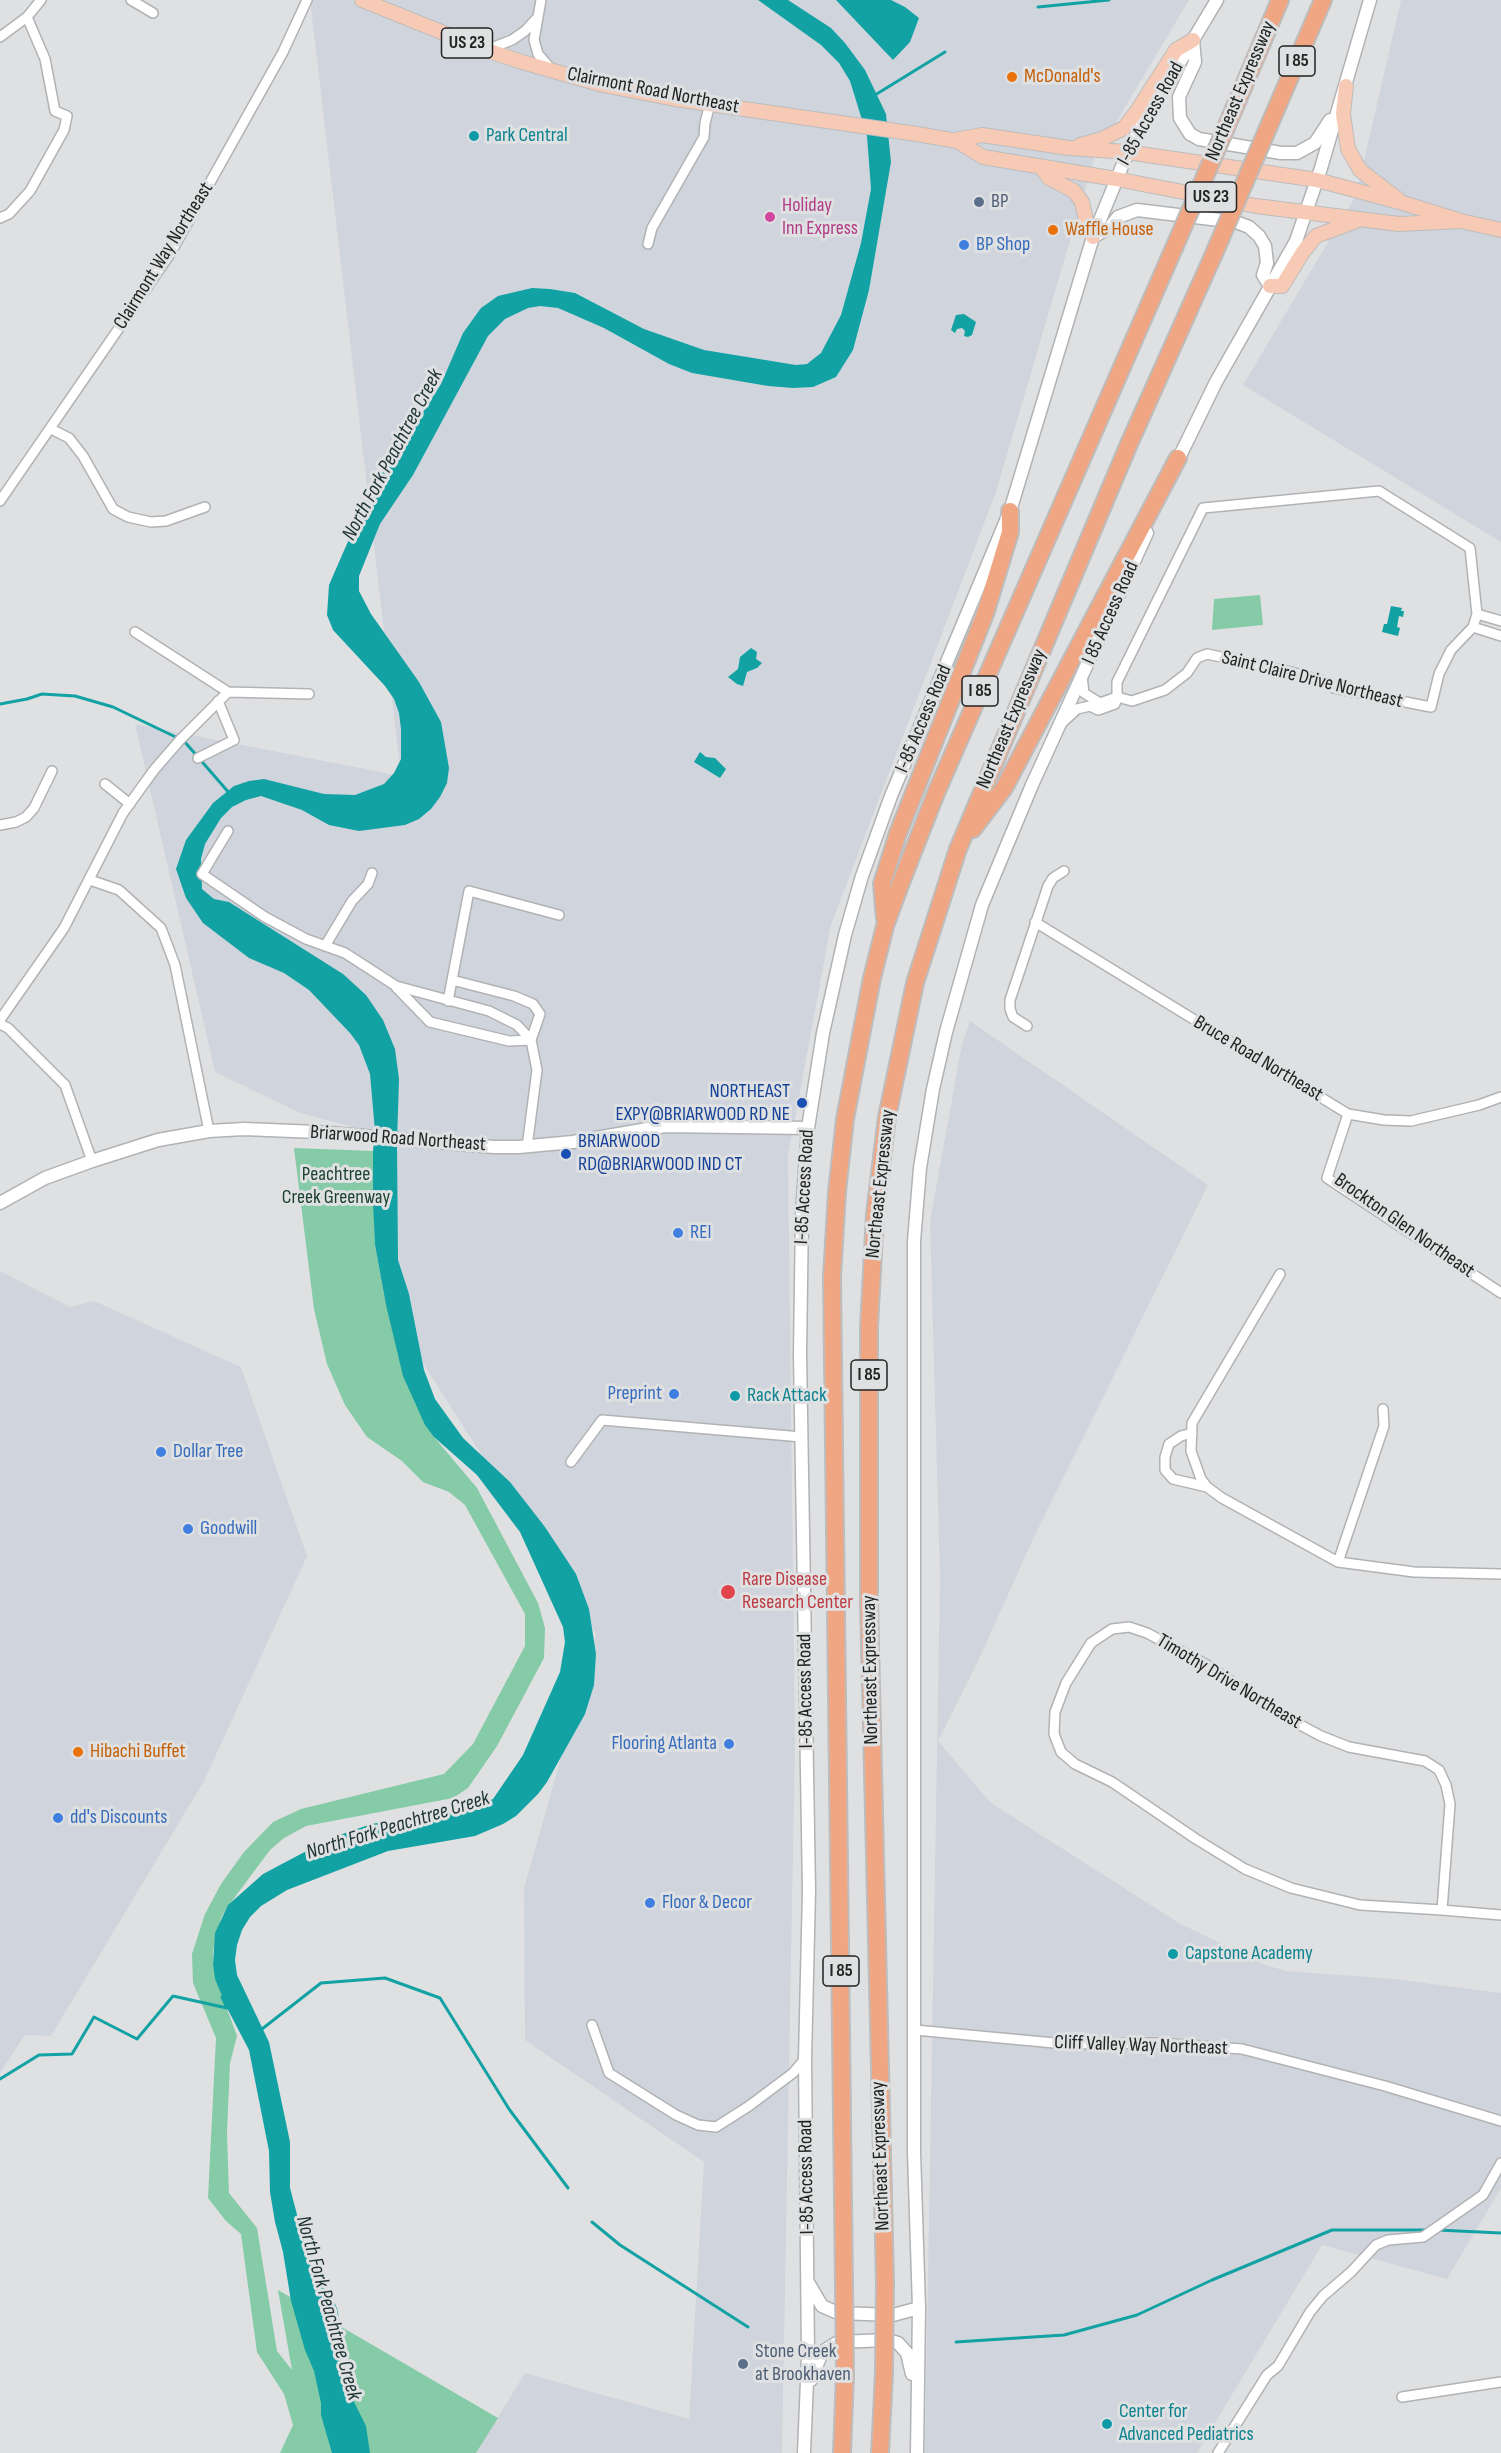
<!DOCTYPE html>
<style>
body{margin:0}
canvas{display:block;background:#dfe0e2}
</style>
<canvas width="1501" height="2453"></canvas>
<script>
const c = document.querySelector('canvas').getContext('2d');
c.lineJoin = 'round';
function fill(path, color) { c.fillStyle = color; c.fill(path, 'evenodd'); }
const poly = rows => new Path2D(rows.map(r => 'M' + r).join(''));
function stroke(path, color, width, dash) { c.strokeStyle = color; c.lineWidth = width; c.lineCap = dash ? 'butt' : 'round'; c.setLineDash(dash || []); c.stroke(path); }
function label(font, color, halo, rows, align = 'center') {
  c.font = font + ' "Sofia Sans Condensed",sans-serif'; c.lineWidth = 6; c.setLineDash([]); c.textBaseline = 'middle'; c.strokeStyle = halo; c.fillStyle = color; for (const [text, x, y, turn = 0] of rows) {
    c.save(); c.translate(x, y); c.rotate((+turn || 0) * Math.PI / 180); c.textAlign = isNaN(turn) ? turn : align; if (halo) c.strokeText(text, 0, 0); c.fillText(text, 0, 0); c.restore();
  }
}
fill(poly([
 [310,0,1189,0,1094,159,996,492,831,925,788,1156,795,1740,782,2453,476,2453,525,2373,689,2419,704,2162,525,2040,524,1888,596,1634,380,1296,399,1139,300,1113,215,1072,135,724,401,776],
 [1401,0,1501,0,1501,542,1243,385,1356,195],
 [970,1021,1208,1185,1034,1537,979,1659,938,1741,991,1803,1179,1923,1263,1964,1286,1971,1394,1979,1501,1993,1501,2188,1447,2279,1322,2245,1197,2453,925,2453,940,1576,930,1221,962,1044],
 [0,1271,70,1307,94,1301,241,1367,307,1556,204,1781,51,2036,25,2035,0,2073]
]), '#d0d5dd');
fill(poly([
 [1260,595,1263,625,1212,630,1214,599],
 [294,1148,373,1151,375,1245,386,1305,434,1437,477,1488,538,1603,545,1628,544,1658,497,1746,468,1788,453,1798,306,1826,284,1838,270,1850,226,1909,221,1918,213,1951,213,1964,216,1979,237,2036,230,2063,227,2132,229,2193,257,2228,277,2351,292,2370,278,2290,498,2418,476,2453,280,2453,293,2425,284,2394,257,2352,241,2234,226,2221,208,2198,216,2038,193,1983,192,1954,205,1914,221,1884,244,1852,273,1822,301,1809,444,1774,473,1744,525,1646,525,1614,465,1505,449,1492,423,1482,402,1461,367,1437,345,1405,327,1364,314,1309]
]), '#85cba7');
fill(poly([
 [758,0,788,0,831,28,845,43,865,70,886,114,891,162,869,290,853,350,836,377,813,387,793,388,768,386,692,373,669,364,604,328,558,308,540,306,528,308,505,319,488,336,413,475,380,524,359,576,359,591,371,614,419,682,441,722,449,768,447,783,440,797,431,809,419,819,405,825,359,831,329,825,302,810,261,796,246,800,232,807,221,818,205,844,201,859,202,889,214,899,229,902,343,974,366,995,383,1020,395,1049,399,1079,397,1142,398,1260,409,1294,424,1370,435,1399,463,1438,510,1482,545,1527,576,1574,589,1609,596,1654,594,1685,585,1714,547,1782,538,1794,516,1816,503,1824,475,1836,388,1851,287,1890,261,1906,250,1917,242,1930,237,1945,235,1960,237,1975,269,2042,290,2142,290,2188,310,2264,323,2280,337,2308,340,2323,343,2369,352,2398,366,2426,370,2453,332,2453,321,2415,321,2403,314,2371,305,2350,291,2301,283,2252,275,2222,270,2192,269,2151,249,2050,227,2008,215,1979,213,1964,215,1933,228,1905,263,1874,331,1838,371,1824,469,1809,493,1799,523,1755,560,1672,565,1642,563,1627,520,1532,477,1475,434,1437,425,1425,403,1376,386,1305,375,1245,373,1202,373,1151,375,1131,370,1074,359,1045,350,1033,309,990,284,973,249,958,203,923,186,898,176,869,186,840,213,803,234,786,249,781,264,779,324,794,355,795,384,784,394,773,401,759,401,729,399,713,394,699,385,686,333,630,327,615,329,585,370,491,384,470,398,455,404,442,441,384,463,333,481,308,498,296,532,288,550,289,575,293,644,329,704,350,796,365,807,364,821,353,841,315,861,243,871,189,867,136,850,81,839,63,821,45],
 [836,0,891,0,905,7,919,18,910,42,893,60],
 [964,314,976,322,972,335,968,337,964,336,965,331,962,328,957,329,955,333,951,330,956,315],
 [1391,606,1402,608,1401,611,1404,611,1403,617,1399,616,1397,627,1400,628,1398,636,1382,632,1384,624,1387,624],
 [751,648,757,652,756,659,762,663,757,668,747,672,743,686,737,684,728,677,738,669,740,657],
 [700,752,706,757,715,758,726,769,720,778,694,762]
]), '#12a2a4');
stroke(poly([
 [1038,7,1109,0],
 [875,95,945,52],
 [0,704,27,699,42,694,75,696,113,707,184,741,230,794],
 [262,2029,321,1983,385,1978,440,1998,509,2109,568,2188],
 [0,2079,39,2055,72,2054,94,2017,137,2039,173,1996,227,2008,222,1997],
 [592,2222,620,2245,748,2327],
 [1437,2230,1501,2233],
 [956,2342,1064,2335,1137,2315,1212,2280,1332,2230,1427,2230]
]), '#12a2a4', 3);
const street = poly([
 [131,0,153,13],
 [541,0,534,40,538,54,551,69],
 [0,37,27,17,41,0],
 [486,50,512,40,525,31,536,19],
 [0,218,9,214,30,191,64,130,67,116,55,111,45,59,27,17],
 [648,244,652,228,704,137,705,123,710,104],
 [51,429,69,438,83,456,113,509,128,517,151,522,166,521,205,507],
 [1379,491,1470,548,1477,614,1473,627,1451,650,1439,674,1431,707,1334,688,1320,680,1287,671,1207,654,1197,658,1187,673,1165,690,1132,701,1117,697,1117,682,1203,508,1379,491],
 [0,501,170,254,283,52,307,0],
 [1477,614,1501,621],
 [1473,627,1501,636],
 [135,632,228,692],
 [1062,723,1077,709,1090,706,1098,710,1115,704,1117,697,1100,703,1084,693,1082,676],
 [198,758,234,740,218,701],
 [105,784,130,804],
 [0,825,16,822,26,817,34,808,52,771],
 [228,831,202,874,265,917,306,939,345,953,396,986,489,1011,517,1025,531,1040,537,1070,527,1147],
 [90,880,119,890,161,928,175,965,209,1131],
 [1035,922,1348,1114,1384,1120,1411,1121,1479,1105,1501,1097],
 [325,946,352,901,368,884,372,873],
 [396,987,430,1022,509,1041,531,1040,540,1014,533,1004,514,996,452,980],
 [448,1001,469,891,559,915],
 [0,1020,64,928,123,813,154,770,180,740,228,692,309,694],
 [0,1024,8,1028,65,1085,92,1161],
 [1027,1026,1013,1017,1010,1009,1010,1000,1048,886,1053,878,1064,871],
 [1348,1114,1327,1178,1501,1293],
 [1280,1274,1192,1423,1191,1451,1201,1479,1207,1487,1222,1498,1338,1562,1414,1572,1501,1574],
 [1192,1433,1181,1436,1169,1444,1165,1457,1165,1470,1173,1479,1207,1487],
 [571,1462,602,1420,802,1437],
 [1338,1562,1384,1426,1383,1409],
 [1129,1627,1147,1633,1207,1665,1276,1712,1321,1736,1349,1747,1425,1761,1439,1770,1446,1785,1450,1804,1442,1910,1360,1905,1291,1888,1245,1869,1196,1839,1112,1782,1075,1764,1061,1752,1054,1734,1055,1712,1066,1683,1091,1643,1112,1629,1129,1627],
 [1442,1910,1501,1915],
 [592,2025,609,2073,676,2115,698,2125,716,2127,749,2106,793,2073,805,2059],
 [915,2030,1065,2044,1158,2043,1242,2049,1385,2086,1501,2121],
 [1402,2397,1501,2382],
 [1218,2453,1267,2375,1278,2366,1310,2312,1323,2296,1351,2272,1376,2245,1388,2240,1423,2237,1483,2195,1501,2163]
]);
const secondary = poly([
 [1193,40,1195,62,1179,97,1180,118,1190,134,1199,139,1281,153,1297,153,1315,143,1330,120],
 [1093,237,1110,227,1118,217,1137,210,1236,222,1249,227,1259,236,1265,246,1267,263,1263,275,1270,286],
 [1176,464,1216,382,1296,241,1321,168,1370,0],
 [0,1203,45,1178,92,1161,158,1140,209,1131,244,1129,317,1132,494,1147,519,1147,573,1142,665,1126,808,1128],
 [809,2284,822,2306,838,2313,893,2315,919,2308],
 [811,2380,822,2352,838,2342,888,2340,898,2343,907,2353,912,2374],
 [804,2453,808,2357,805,2059,809,1891,800,1354,802,1213,808,1128,823,1033,845,935,862,876,891,796,1010,511,1093,237,1132,142,1217,0],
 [917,2453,919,2308,914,2152,914,1241,920,1168,933,1089,946,1032,982,905,1032,785,1147,533]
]);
const primary = poly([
 [362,0,486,50,522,62,603,85,675,99,917,134,957,141,983,157,1116,179,1256,206,1399,224,1461,221],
 [1346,86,1343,114,1348,149,1360,170,1399,200],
 [955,140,982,135,1069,148,1127,152,1317,180,1403,203,1461,221,1501,230],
 [1080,145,1102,139,1124,128,1137,111,1176,50,1193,40],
 [1040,166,1049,178,1074,191,1082,202,1087,225,1093,237],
 [1270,286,1282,286,1303,252,1316,236,1356,221]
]);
const highway = poly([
 [1231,116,1280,0],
 [1271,121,1323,0],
 [973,829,1004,788,1178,458],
 [885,919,882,884,898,833,985,614,1010,532,1010,511],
 [885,2282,869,1601,869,1327,875,1214,887,1117,915,983,958,849,1129,444,1213,256],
 [844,2284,832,1277,837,1192,845,1119,872,978,885,926,900,885,936,793,1174,248],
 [842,2453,845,2374],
 [880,2453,884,2373]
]);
stroke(street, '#b1b2b4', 12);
stroke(secondary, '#b1b2b4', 15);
stroke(primary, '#bdbdbd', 16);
stroke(highway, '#bdbdbd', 20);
stroke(street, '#fff', 9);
stroke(secondary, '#fff', 12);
stroke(primary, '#f7cab5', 14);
stroke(highway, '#f1a683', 16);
const highwayBridge = poly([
 [1174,248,1231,116],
 [1213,256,1271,121],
 [844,2284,845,2374],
 [884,2373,885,2282]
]);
stroke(highwayBridge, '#bdbdbd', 20, []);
stroke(highwayBridge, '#f1a683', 16);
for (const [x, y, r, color] of [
 [1012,77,6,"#e8710a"],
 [474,136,6,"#0f9aa8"],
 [979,202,6,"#5c6f8a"],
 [770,217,6,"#d1479c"],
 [1053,230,6,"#e8710a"],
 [964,245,6,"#3f7fe0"],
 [802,1103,6,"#1a4fb4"],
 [566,1154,6,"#1a4fb4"],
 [678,1233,6,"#3f7fe0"],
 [674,1394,6,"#3f7fe0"],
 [735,1396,6,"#0f9aa8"],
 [161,1452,6,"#3f7fe0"],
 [188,1529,6,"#3f7fe0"],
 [728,1592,8,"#e0444e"],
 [729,1744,6,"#3f7fe0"],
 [78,1752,6,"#e8710a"],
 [58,1818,6,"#3f7fe0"],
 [650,1903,6,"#3f7fe0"],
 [1173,1954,6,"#0f9aa8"],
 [743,2364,6,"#5c6f8a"],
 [1107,2424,6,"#0f9aa8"]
]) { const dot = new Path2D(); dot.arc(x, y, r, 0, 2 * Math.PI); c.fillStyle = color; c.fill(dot); stroke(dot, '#dfe0e2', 2); }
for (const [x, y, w] of [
 [467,43,51],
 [1297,61,36],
 [1211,197,51],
 [980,691,36],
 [869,1375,36],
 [841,1971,36]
]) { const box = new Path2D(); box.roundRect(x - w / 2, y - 15, w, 30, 4.5); c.fillStyle = '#dfe0e2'; c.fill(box); stroke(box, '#222323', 1.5); }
label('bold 18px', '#222323', null, [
 ["US 23",467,43],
 ["I 85",1297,61],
 ["US 23",1211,197],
 ["I 85",980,691],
 ["I 85",869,1375],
 ["I 85",841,1971]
]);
label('20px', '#c56008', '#dfe0e2', [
 ["McDonald's",1024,77],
 ["Waffle House",1065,230],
 ["Hibachi Buffet",90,1752]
], 'left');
label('20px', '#222323', '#dfe0e2', [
 ["Clairmont Road Northeast",653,91,11],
 ["Northeast Expressway",1241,91,-67],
 ["I-85 Access Road",1151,114,-61],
 ["Clairmont Way Northeast",164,256,-58],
 ["I 85 Access Road",1111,613,-66],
 ["Saint Claire Drive Northeast",1312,680,14],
 ["I-85 Access Road",924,719,-67],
 ["Northeast Expressway",1012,719,-67],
 ["Bruce Road Northeast",1258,1059,31],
 ["Briarwood Road Northeast",398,1139,4],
 ["Northeast Expressway",881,1184,-84],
 ["I-85 Access Road",805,1187,-87],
 ["Brockton Glen Northeast",1404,1226,35],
 ["Northeast Expressway",871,1670,-91],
 ["Timothy Drive Northeast",1229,1682,31],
 ["I-85 Access Road",806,1691,-91],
 ["Cliff Valley Way Northeast",1141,2046,2],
 ["Northeast Expressway",881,2156,-92],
 ["I-85 Access Road",807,2177,-91]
]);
label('20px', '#0d838f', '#dfe0e2', [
 ["Park Central",486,136],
 ["Rack Attack",747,1396],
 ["Capstone Academy",1185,1954],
 ["Center for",1119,2412],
 ["Advanced Pediatrics",1119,2435]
], 'left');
label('20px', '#4e5e75', '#dfe0e2', [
 ["BP",991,202],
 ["Stone Creek",755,2352],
 ["at Brookhaven",755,2375]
], 'left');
label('20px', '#b23c85', '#dfe0e2', [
 ["Holiday",782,206],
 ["Inn Express",782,229]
], 'left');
label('20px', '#366cbe', '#dfe0e2', [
 ["BP Shop",976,245],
 ["REI",690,1233],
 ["Preprint",662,1394,"right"],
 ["Dollar Tree",173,1452],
 ["Goodwill",200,1529],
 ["Flooring Atlanta",717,1744,"right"],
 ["dd's Discounts",70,1818],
 ["Floor & Decor",662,1903]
], 'left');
label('20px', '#164399', '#dfe0e2', [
 ["NORTHEAST",790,1092],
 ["EXPY@BRIARWOOD RD NE",790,1115],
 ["BRIARWOOD",578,1142,"left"],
 ["RD@BRIARWOOD IND CT",578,1165,"left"]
], 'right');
label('20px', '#1b422f', '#dfe0e2', [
 ["Peachtree",336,1175],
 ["Creek Greenway",336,1198]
]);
label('20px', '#be3a42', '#dfe0e2', [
 ["Rare Disease",742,1580],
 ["Research Center",742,1603]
], 'left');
label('italic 21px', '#1f3435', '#dfe0e2', [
 ["North Fork Peachtree Creek",393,455,-62],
 ["North Fork Peachtree Creek",398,1826,-17],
 ["North Fork Peachtree Creek",328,2308,74]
]);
</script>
